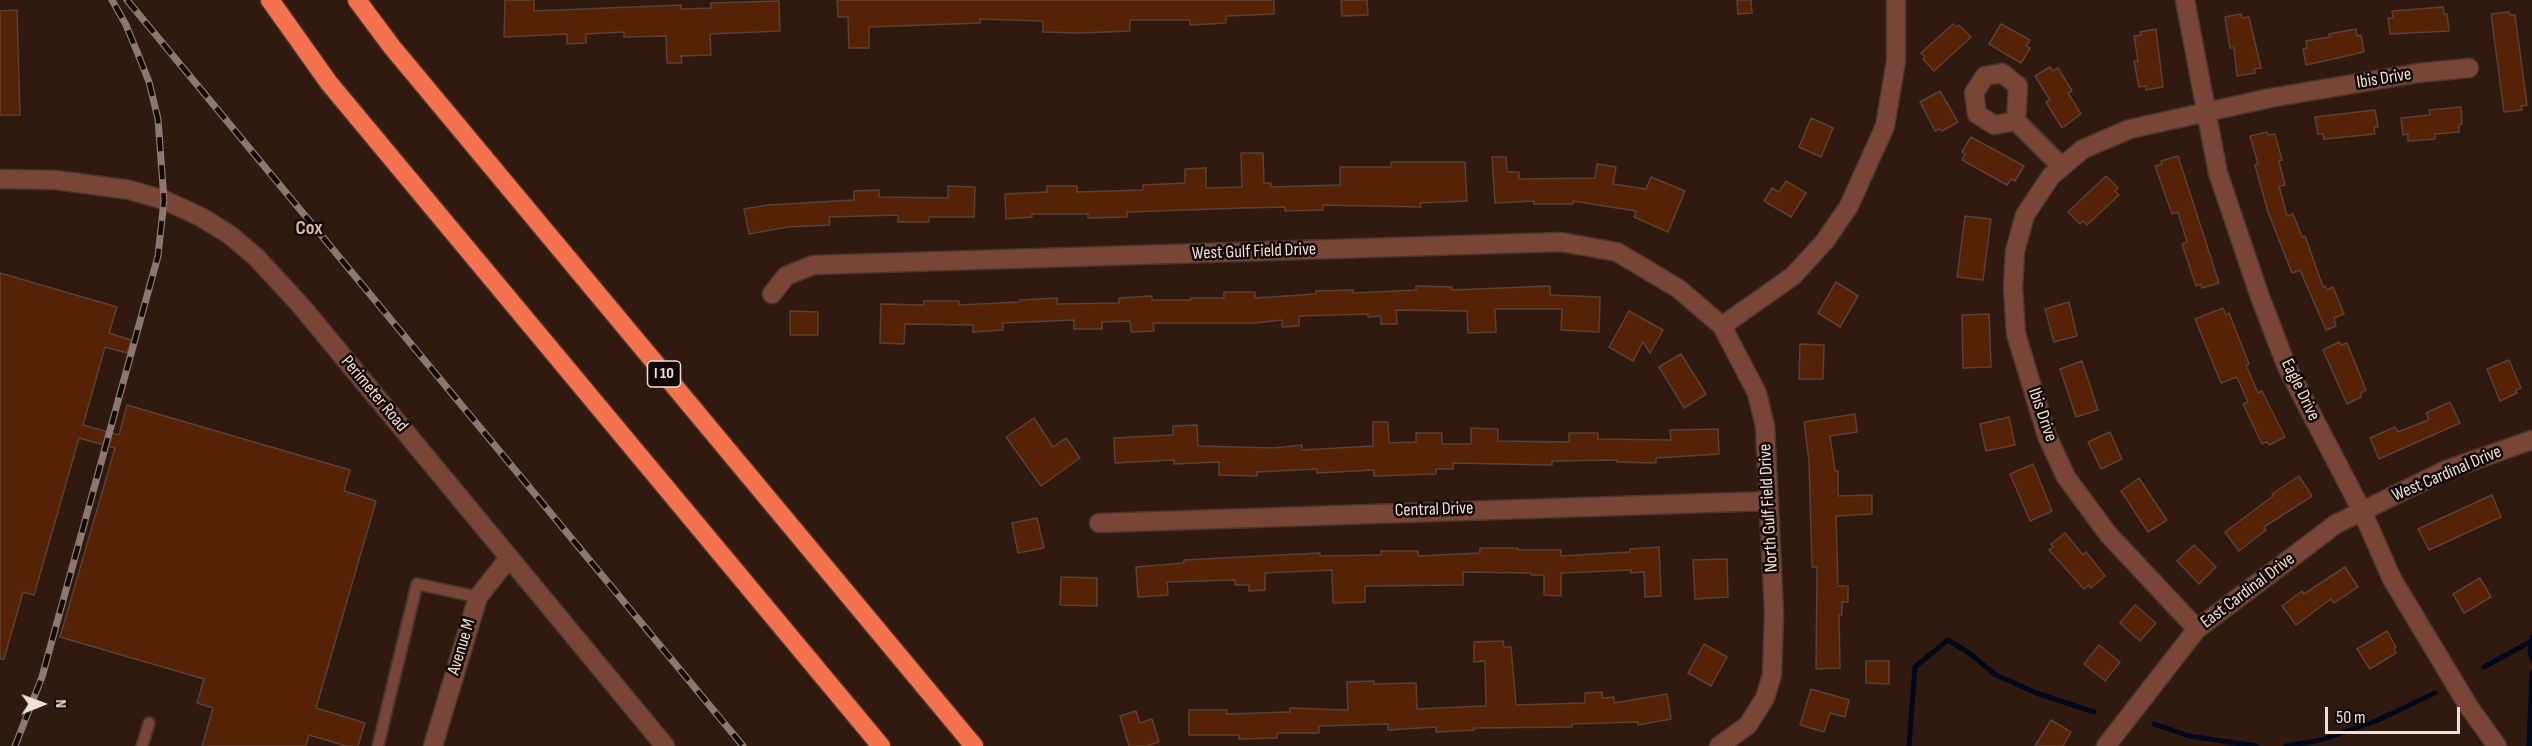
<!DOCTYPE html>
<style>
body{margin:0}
#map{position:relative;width:2532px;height:746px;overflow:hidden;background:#301a10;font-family:"Sofia Sans Condensed",sans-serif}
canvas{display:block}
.north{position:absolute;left:12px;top:674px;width:60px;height:60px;-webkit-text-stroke:4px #110804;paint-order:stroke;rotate:89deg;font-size:16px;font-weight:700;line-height:24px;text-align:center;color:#f0dfd8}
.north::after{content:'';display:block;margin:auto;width:21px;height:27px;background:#f0dfd8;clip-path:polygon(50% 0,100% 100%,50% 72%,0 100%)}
.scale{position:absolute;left:2325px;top:707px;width:135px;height:27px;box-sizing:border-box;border:3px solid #f0dfd8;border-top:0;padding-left:8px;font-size:18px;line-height:21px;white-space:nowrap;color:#f0dfd8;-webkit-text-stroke:4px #110804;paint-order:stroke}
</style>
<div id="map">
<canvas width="2532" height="746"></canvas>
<div class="north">N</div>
<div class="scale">50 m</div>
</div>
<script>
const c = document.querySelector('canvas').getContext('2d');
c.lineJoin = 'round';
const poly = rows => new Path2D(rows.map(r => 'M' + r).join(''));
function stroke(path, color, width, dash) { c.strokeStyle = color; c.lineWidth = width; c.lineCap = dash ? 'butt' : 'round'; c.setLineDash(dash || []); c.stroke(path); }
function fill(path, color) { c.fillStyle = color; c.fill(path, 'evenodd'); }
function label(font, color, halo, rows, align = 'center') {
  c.font = font + ' "Sofia Sans Condensed",sans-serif'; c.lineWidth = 5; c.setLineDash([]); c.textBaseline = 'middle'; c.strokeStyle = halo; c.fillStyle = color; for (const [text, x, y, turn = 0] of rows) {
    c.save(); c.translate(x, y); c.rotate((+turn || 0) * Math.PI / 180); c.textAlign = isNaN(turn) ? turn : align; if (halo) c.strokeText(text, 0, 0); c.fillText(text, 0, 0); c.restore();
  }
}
stroke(poly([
 [2532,637,2530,652,2532,659],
 [2484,667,2530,642],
 [2154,724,2189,736,2256,746],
 [1909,746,1915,667,1948,640,1969,653,1996,675,2039,694,2094,712],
 [2286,746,2321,740,2376,721,2435,693],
 [2529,746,2532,672]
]), '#000919', 5);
const building = poly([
 [505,0,534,0,534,11,681,5,681,9,711,8,711,3,779,1,780,31,710,34,711,55,681,56,682,63,667,63,666,36,624,37,624,32,586,34,586,43,567,44,567,34,504,37,505,0],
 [837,0,1274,0,1274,14,1226,16,1226,23,1190,25,1190,20,1130,20,1130,31,1080,33,1043,32,1043,21,980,19,980,23,869,27,869,48,849,48,848,17,838,17,837,0],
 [1341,0,1367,0,1368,15,1342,16,1341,0],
 [1737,0,1751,0,1752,13,1738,14,1737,0],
 [2443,7,2444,14,2447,14,2449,31,2390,34,2388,18,2393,18,2392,11,2443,7],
 [17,10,20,115,0,115,0,11,17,10],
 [2509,12,2510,15,2515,15,2527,105,2521,106,2522,110,2504,112,2491,14,2509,12],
 [2241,14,2242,18,2249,17,2261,68,2254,69,2255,73,2237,76,2234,48,2230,48,2225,17,2241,14],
 [1953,24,1957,27,1959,25,1971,37,1934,71,1923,59,1925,57,1921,53,1953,24],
 [2001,24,2030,40,2026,46,2030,48,2021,63,1989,44,2001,24],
 [2156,29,2163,87,2146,90,2146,86,2139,87,2134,61,2138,61,2134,36,2141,35,2140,32,2156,29],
 [2356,29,2357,36,2361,35,2364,52,2306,65,2303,49,2307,48,2306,41,2330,37,2329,34,2356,29],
 [2050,67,2052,71,2058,68,2072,91,2068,93,2081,114,2062,128,2046,102,2050,100,2035,76,2050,67],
 [1940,91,1958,122,1942,131,1940,129,1935,131,1920,102,1940,91],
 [2461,107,2462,124,2459,125,2459,132,2435,134,2435,139,2408,141,2408,134,2403,135,2401,118,2430,115,2429,110,2461,107],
 [2375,110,2378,127,2374,127,2375,134,2324,139,2323,134,2318,134,2315,117,2375,110],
 [1811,118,1833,128,1821,157,1799,147,1811,118],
 [2267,132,2268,135,2275,134,2282,160,2279,161,2285,185,2279,186,2287,216,2293,214,2302,237,2305,236,2323,287,2325,286,2327,290,2333,287,2344,314,2334,318,2336,326,2326,330,2300,270,2292,273,2268,212,2255,165,2258,164,2250,136,2267,132],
 [1971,137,2024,166,2015,181,2011,179,2007,185,1962,160,1965,154,1962,152,1971,137],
 [1241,153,1263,153,1264,183,1271,183,1271,187,1340,185,1340,167,1391,167,1391,162,1465,162,1467,201,1420,203,1421,207,1323,205,1323,210,1285,211,1285,207,1243,208,1127,212,1127,217,1088,218,1088,214,1032,214,1032,217,1006,219,1005,194,1047,192,1047,186,1077,186,1077,192,1143,190,1143,185,1185,183,1185,169,1206,168,1206,188,1242,187,1241,153],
 [2178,156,2219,283,2202,288,2201,284,2196,286,2182,244,2187,242,2178,212,2172,214,2155,166,2162,164,2161,161,2178,156],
 [1492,157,1506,157,1507,172,1519,172,1519,179,1595,178,1597,164,1616,167,1613,184,1646,189,1651,177,1685,191,1668,232,1634,217,1636,211,1573,201,1573,204,1534,204,1534,201,1495,203,1492,157],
 [2106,176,2118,188,2115,191,2119,195,2087,225,2083,221,2080,224,2068,212,2106,176],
 [1786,181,1806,193,1791,217,1764,201,1772,188,1779,192,1786,181],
 [948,186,975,187,974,217,929,217,929,222,898,222,898,215,829,217,830,225,788,227,749,234,744,209,768,205,854,200,854,191,879,190,879,197,948,198,948,186],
 [1965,216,1991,219,1983,280,1957,277,1965,216],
 [0,273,117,307,109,333,131,340,127,353,105,347,83,425,119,435,127,405,350,470,344,491,376,501,316,708,365,723,358,746,346,746,309,735,306,746,202,746,213,708,197,703,204,679,60,637,115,448,79,438,34,595,23,592,4,659,0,659,0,273],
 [1836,282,1858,296,1840,327,1818,313,1836,282],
 [1416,286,1452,287,1452,290,1550,286,1550,295,1600,297,1599,332,1561,330,1562,309,1495,309,1496,332,1468,333,1467,311,1396,310,1397,324,1381,324,1381,316,1368,317,1368,314,1299,316,1299,326,1282,327,1282,320,1255,323,1153,323,1154,331,1131,332,1130,321,1102,322,1102,329,1074,329,1074,320,1003,323,1003,330,973,332,973,325,905,324,904,344,880,343,881,304,924,305,924,301,959,301,959,305,1020,302,1020,300,1057,298,1057,304,1119,303,1119,298,1152,296,1152,300,1191,300,1191,298,1224,298,1224,292,1255,292,1255,298,1316,294,1316,291,1353,290,1353,293,1416,290,1416,286],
 [2069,302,2077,336,2054,342,2045,309,2069,302],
 [2223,308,2226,315,2229,313,2249,364,2246,365,2258,393,2262,391,2285,437,2269,445,2267,442,2262,444,2243,404,2248,402,2237,377,2221,383,2195,319,2223,308],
 [790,311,818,312,818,335,790,335,790,311],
 [1629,311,1663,330,1650,353,1643,342,1633,361,1609,347,1629,311],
 [1989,314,1991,367,1963,368,1962,315,1989,314],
 [2339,342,2341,345,2347,343,2366,390,2360,394,2361,397,2347,404,2323,350,2339,342],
 [1800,344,1824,345,1823,379,1799,379,1800,344],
 [1681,354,1706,394,1684,408,1659,367,1681,354],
 [2509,360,2521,388,2516,390,2517,393,2500,401,2487,369,2509,360],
 [2082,361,2098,410,2076,417,2060,369,2082,361],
 [2450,402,2460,423,2379,459,2370,438,2395,427,2398,432,2426,421,2429,419,2426,413,2450,402],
 [1855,414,1857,432,1830,436,1835,471,1838,471,1838,496,1872,495,1872,514,1836,516,1838,586,1848,586,1848,602,1842,602,1842,615,1839,615,1840,668,1816,669,1817,567,1812,567,1809,461,1804,422,1855,414],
 [2009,417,2015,445,1986,451,1980,424,2009,417],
 [1034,418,1053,447,1066,438,1080,458,1041,486,1006,437,1034,418],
 [1373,422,1388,422,1389,443,1416,442,1416,433,1442,433,1442,444,1471,444,1471,428,1498,429,1498,441,1569,442,1569,433,1598,433,1598,439,1671,440,1670,430,1718,429,1719,454,1656,458,1656,463,1617,462,1617,460,1552,461,1552,465,1453,463,1453,469,1436,469,1436,474,1374,476,1374,470,1317,473,1317,469,1257,472,1257,476,1219,475,1219,462,1174,464,1174,460,1115,463,1114,438,1173,435,1173,426,1197,425,1198,446,1273,448,1302,445,1302,450,1373,446,1373,422],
 [2110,432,2122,459,2101,469,2088,442,2110,432],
 [2033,464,2052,511,2030,521,2010,474,2033,464],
 [2299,476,2312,496,2264,527,2266,530,2239,551,2225,532,2273,496,2272,494,2299,476],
 [2139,478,2167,520,2148,532,2121,491,2139,478],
 [2492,495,2501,517,2429,550,2418,529,2492,495],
 [1037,518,1044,548,1018,553,1012,523,1037,518],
 [2065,533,2083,555,2086,552,2105,576,2091,588,2089,585,2084,589,2049,550,2053,547,2051,544,2065,533],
 [2194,545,2216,567,2199,584,2177,561,2194,545],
 [1659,547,1661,596,1645,597,1644,572,1631,573,1631,570,1561,573,1561,596,1544,595,1544,575,1531,575,1531,573,1463,572,1463,585,1365,586,1365,602,1333,603,1332,570,1265,573,1265,590,1249,591,1249,585,1235,585,1235,580,1167,582,1168,595,1138,597,1136,567,1184,563,1184,560,1320,553,1320,556,1381,555,1381,551,1418,551,1418,556,1480,553,1480,548,1518,548,1518,550,1561,550,1561,556,1630,552,1630,549,1659,547],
 [1727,559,1728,597,1695,599,1693,560,1727,559],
 [2345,567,2358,587,2334,603,2331,599,2296,625,2282,606,2302,591,2304,594,2345,567],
 [1061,577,1097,578,1097,606,1060,605,1061,577],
 [2480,578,2491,597,2464,613,2453,594,2480,578],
 [2135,605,2156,623,2140,641,2120,623,2135,605],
 [2387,631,2396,647,2394,648,2396,653,2370,669,2357,649,2387,631],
 [1503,641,1504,647,1511,647,1516,705,1585,703,1585,693,1602,692,1602,698,1614,697,1614,703,1667,694,1671,719,1638,725,1638,722,1572,724,1572,727,1474,728,1474,730,1436,732,1436,727,1388,730,1388,724,1319,726,1319,733,1277,733,1277,738,1239,739,1239,735,1189,735,1189,710,1227,710,1227,714,1290,712,1290,708,1348,710,1347,682,1374,681,1374,684,1416,683,1417,709,1486,706,1485,661,1474,662,1474,642,1503,641],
 [1704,644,1727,657,1711,686,1688,673,1704,644],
 [2099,645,2120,662,2105,681,2084,664,2099,645],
 [1866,661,1889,661,1889,684,1866,683,1866,661],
 [1811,689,1849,700,1845,717,1830,713,1824,732,1800,725,1811,689],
 [1136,711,1140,723,1152,719,1159,742,1146,746,1129,746,1120,716,1136,711],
 [2051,720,2071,732,2063,746,2035,746,2051,720]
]);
fill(building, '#562205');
stroke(building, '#5a4035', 1.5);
const service = poly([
 [142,746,149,723],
 [378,746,417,584,478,597]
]);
const minor = poly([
 [2185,0,2218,173,2260,297,2287,367,2362,511,2392,579,2469,707,2497,746],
 [2002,73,2018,86,2016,121,1994,125,1977,114,1974,93,1985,76,2002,73],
 [2016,121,2062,167],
 [0,179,56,180,130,190,164,200,201,217,230,235,256,257,302,307,665,746],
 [772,294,786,276,813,265,1561,242,1617,252,1679,289,1722,326,1757,393,1765,426,1774,613,1772,675,1765,698,1748,725,1719,746],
 [1722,326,1793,276,1825,241,1849,206,1885,126,1896,61,1896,0],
 [1099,523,1769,501],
 [2197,629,2108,534,2066,477,2047,436,2016,334,2013,288,2015,251,2025,215,2051,176,2083,149,2130,129,2270,98,2418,73,2469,68],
 [433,746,478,597,509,558],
 [2106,746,2197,629,2336,524,2446,470,2532,440]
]);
const motorway = poly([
 [270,0,329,83,881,746],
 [357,0,392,47,974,746]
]);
stroke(service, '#4b362c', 14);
stroke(minor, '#4b362c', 21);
stroke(motorway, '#4b362c', 21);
stroke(service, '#794537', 10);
stroke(minor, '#794537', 18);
stroke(motorway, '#f4724e', 18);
const rail = poly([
 [127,0,743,746],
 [15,746,42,677,158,256,164,200,158,119,149,82,138,54,126,25,112,0]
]);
stroke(rail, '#8c7870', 7);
stroke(rail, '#110804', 4.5, [14]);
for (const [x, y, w] of [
 [664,374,33]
]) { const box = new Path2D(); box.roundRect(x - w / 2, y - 13, w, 26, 4.5); c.fillStyle = '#110804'; c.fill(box); stroke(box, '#f0dfd8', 1.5); }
label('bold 16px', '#f0dfd8', null, [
 ["I 10",664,374]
]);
label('18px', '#f0dfd8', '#110804', [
 ["Ibis Drive",2384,79,-9],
 ["West Gulf Field Drive",1254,252,-2],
 ["Eagle Drive",2300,390,64],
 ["Perimeter Road",374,394,50],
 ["Ibis Drive",2042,415,71],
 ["West Cardinal Drive",2447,474,-23],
 ["North Gulf Field Drive",1769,508,-93],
 ["Central Drive",1434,510,-2],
 ["East Cardinal Drive",2248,591,-37],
 ["Avenue M",462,647,-73]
]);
label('bold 20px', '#d7b8ab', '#110804', [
 ["Cox",309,229]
]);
</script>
